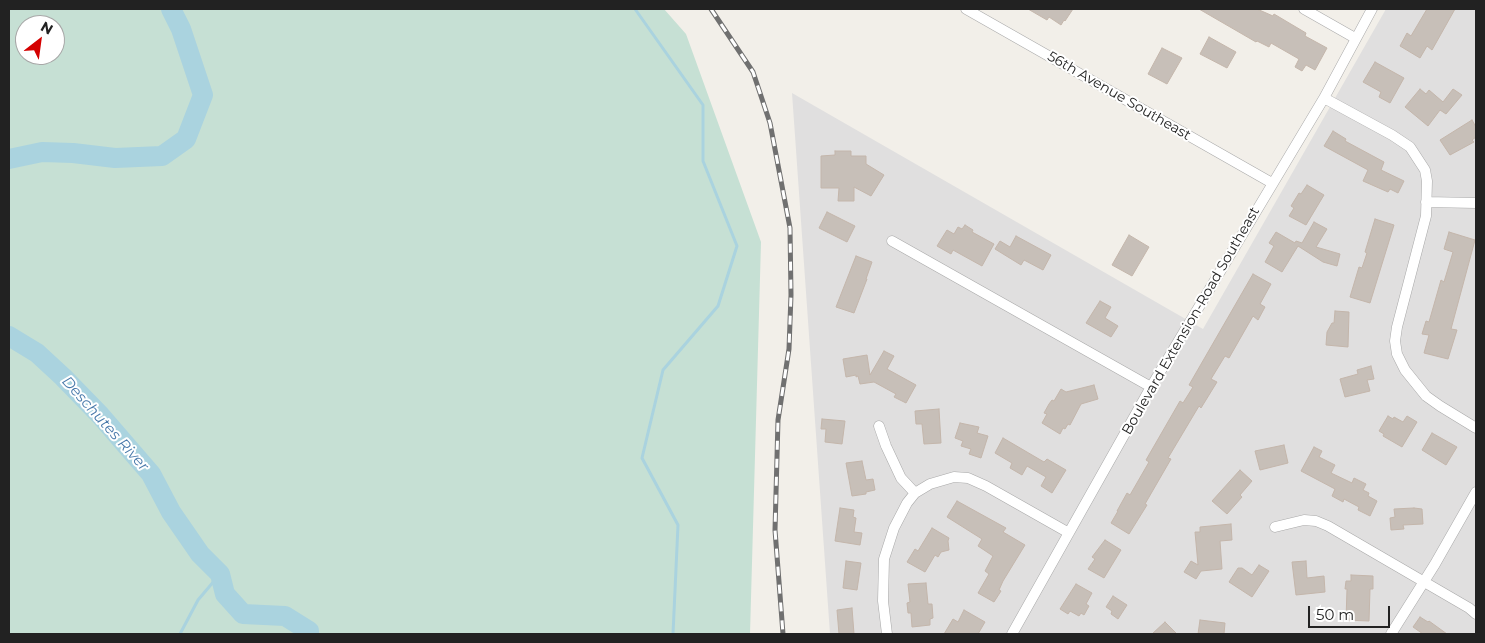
<!DOCTYPE html>
<style>
body{margin:0}
#map{position:relative;width:1485px;height:643px;overflow:hidden;background:#f2efe9;font-family:Montserrat,sans-serif}
canvas{display:block}
.frame{position:absolute;inset:0;border:10px solid #222;pointer-events:none}
.north{position:absolute;left:15px;top:15px;width:50px;height:50px;box-sizing:border-box;background:#fff;border:1px solid #a7a7a7;border-radius:50%;rotate:30deg;font-size:14px;font-weight:700;line-height:20px;text-align:center;color:#222}
.north::after{content:'';display:block;margin:auto;width:18px;height:22px;background:#d40000;clip-path:polygon(50% 0,100% 100%,50% 72%,0 100%)}
.scale{position:absolute;left:1308px;top:606px;width:82px;height:22px;box-sizing:border-box;border:2px solid #222;border-top:0;padding-left:6px;font-size:15px;line-height:18px;white-space:nowrap;color:#222;-webkit-text-stroke:4px #fff;paint-order:stroke}
</style>
<div id="map">
<canvas width="1485" height="643"></canvas>
<div class="frame"></div>
<div class="north">N</div>
<div class="scale">50 m</div>
</div>
<script>
const c = document.querySelector('canvas').getContext('2d');
c.lineJoin = 'round';
function fill(path, color) { c.fillStyle = color; c.fill(path, 'evenodd'); }
const poly = rows => new Path2D(rows.map(r => 'M' + r).join(''));
function stroke(path, color, width, dash) { c.strokeStyle = color; c.lineWidth = width; c.lineCap = dash ? 'butt' : 'round'; c.setLineDash(dash || []); c.stroke(path); }
function label(font, color, halo, rows, align = 'center') {
  c.font = font + ' Montserrat,sans-serif'; c.lineWidth = 4; c.setLineDash([]); c.textBaseline = 'middle'; c.strokeStyle = halo; c.fillStyle = color; for (const [text, x, y, turn = 0] of rows) {
    c.save(); c.translate(x, y); c.rotate((+turn || 0) * Math.PI / 180); c.textAlign = isNaN(turn) ? turn : align; if (halo) c.strokeText(text, 0, 0); c.fillText(text, 0, 0); c.restore();
  }
}
fill(poly([
 [1386,9,1476,9,1476,634,830,634,792,93,1203,329]
]), '#e0dfdf');
fill(poly([
 [9,9,664,9,686,34,761,242,750,634,9,634],
 [25,25,55,25,55,55,25,55]
]), '#c6e0d4');
stroke(poly([
 [635,9,703,105,703,161,737,246,718,306,663,370,642,458,678,525,673,634],
 [180,634,198,600,220,574]
]), '#aad3df', 3);
stroke(poly([
 [9,159,42,152,73,153,115,158,162,156,186,139,203,95,181,29,171,9],
 [9,336,37,353,63,377,100,415,151,474,171,512,200,554,220,574,225,594,243,614,285,616,309,631,309,634]
]), '#aad3df', 20);
const building = poly([
 [1028,9,1073,9,1065,21,1064,20,1061,25,1049,17,1047,20,1028,9],
 [1199,9,1257,9,1273,16,1274,14,1306,33,1305,36,1327,48,1315,70,1306,65,1302,71,1295,67,1299,59,1271,43,1269,47,1257,41,1256,42,1199,9],
 [1427,9,1455,9,1432,50,1427,46,1420,58,1400,46,1407,33,1411,36,1427,9],
 [1209,37,1236,52,1227,68,1200,54,1209,37],
 [1162,48,1182,58,1167,84,1148,74,1162,48],
 [1375,62,1404,78,1390,103,1379,97,1381,92,1363,82,1375,62],
 [1420,89,1426,94,1429,90,1443,102,1453,89,1462,95,1446,114,1440,110,1428,126,1405,107,1420,89],
 [1472,120,1476,127,1476,137,1472,140,1474,142,1450,155,1440,140,1472,120],
 [1333,131,1346,139,1345,141,1384,162,1381,170,1404,181,1398,193,1390,189,1388,192,1363,181,1368,170,1324,146,1333,131],
 [835,151,851,151,851,156,866,156,866,164,884,175,871,196,854,187,854,201,838,201,839,188,821,188,821,156,835,155,835,151],
 [1307,185,1324,195,1306,225,1289,216,1294,208,1291,206,1299,193,1301,194,1307,185],
 [827,212,855,226,847,242,819,228,827,212],
 [1375,219,1394,225,1370,303,1350,297,1359,267,1362,268,1367,253,1365,252,1375,219],
 [1314,222,1327,229,1316,247,1340,254,1337,266,1323,262,1298,246,1282,272,1265,262,1274,246,1269,243,1276,232,1295,243,1296,241,1302,243,1314,222],
 [965,225,973,230,972,232,994,244,982,266,953,250,951,254,937,246,947,230,954,234,958,227,962,229,965,225],
 [1449,232,1475,240,1451,329,1457,330,1448,359,1424,353,1429,335,1422,334,1426,321,1429,322,1441,280,1444,282,1453,252,1444,249,1449,232],
 [1129,235,1149,247,1132,276,1112,265,1129,235],
 [1016,236,1051,255,1043,270,1024,260,1021,265,995,249,1000,241,1010,247,1016,236],
 [856,256,872,262,866,279,867,279,854,313,836,307,856,256],
 [1253,274,1271,284,1260,304,1265,307,1258,320,1253,316,1229,358,1225,356,1211,379,1217,382,1201,408,1199,406,1168,458,1171,459,1145,504,1147,505,1129,534,1111,523,1118,511,1117,511,1127,493,1130,495,1149,462,1146,460,1180,401,1183,403,1193,387,1189,385,1253,274],
 [1100,301,1111,307,1105,318,1118,326,1111,337,1086,323,1100,301],
 [1335,311,1349,312,1348,347,1326,345,1327,332,1332,323,1334,323,1335,311],
 [884,351,894,356,887,369,916,385,906,403,894,397,896,394,874,382,860,384,858,376,856,377,856,375,846,377,843,359,867,355,870,375,884,351],
 [1371,366,1374,379,1367,380,1370,391,1345,397,1340,379,1358,374,1357,370,1371,366],
 [1094,385,1098,399,1081,404,1070,425,1068,424,1065,429,1063,428,1060,434,1042,423,1047,414,1044,413,1049,404,1052,400,1054,401,1061,389,1066,392,1094,385],
 [939,409,941,443,924,444,922,424,916,424,915,411,939,409],
 [1388,416,1393,419,1394,417,1403,422,1407,416,1417,422,1402,447,1383,436,1384,434,1379,431,1388,416],
 [822,419,845,421,842,444,825,442,826,429,821,429,822,419],
 [960,423,979,427,977,433,988,436,981,458,969,454,971,449,961,446,963,441,955,438,960,423],
 [1432,433,1457,447,1446,465,1422,450,1432,433],
 [1003,438,1044,462,1047,459,1066,470,1052,493,1041,486,1046,477,1027,466,1022,475,1010,468,1012,463,995,453,1003,438],
 [1284,445,1288,463,1260,470,1255,451,1284,445],
 [1314,447,1322,451,1319,457,1335,465,1331,473,1352,483,1354,478,1366,484,1363,490,1369,493,1368,496,1377,501,1370,516,1358,510,1359,507,1344,499,1343,502,1332,496,1335,489,1301,471,1314,447],
 [862,461,866,480,873,479,875,490,866,492,866,494,852,496,846,463,862,461],
 [1240,470,1252,481,1240,495,1242,497,1227,514,1212,501,1240,470],
 [957,501,1006,528,1003,532,1025,545,1003,581,999,590,1001,591,994,602,978,593,989,574,985,571,993,556,978,546,982,539,947,517,957,501],
 [840,508,854,510,853,517,856,518,854,532,862,533,860,545,835,541,840,508],
 [1414,508,1422,509,1423,524,1403,525,1404,529,1391,530,1390,518,1395,517,1394,509,1414,508],
 [1231,524,1232,540,1220,541,1222,569,1201,571,1196,579,1184,572,1191,561,1198,565,1195,532,1200,532,1200,527,1231,524],
 [932,528,949,538,948,541,949,550,941,552,938,557,935,555,925,572,907,562,915,549,918,551,932,528],
 [1105,540,1121,550,1104,578,1088,569,1095,559,1092,557,1105,540],
 [846,561,861,563,857,590,843,588,846,561],
 [1306,561,1307,578,1324,576,1325,592,1296,595,1292,562,1306,561],
 [1259,565,1269,571,1252,597,1229,582,1238,568,1242,568,1252,575,1259,565],
 [1351,575,1373,576,1373,589,1370,589,1369,621,1346,620,1347,589,1345,589,1346,581,1351,581,1351,575],
 [926,583,928,604,932,604,933,618,930,619,930,625,912,627,911,613,908,613,907,603,910,602,908,584,926,583],
 [1076,584,1092,593,1086,604,1089,606,1084,615,1081,613,1079,616,1070,611,1068,614,1060,609,1076,584],
 [1113,596,1127,605,1118,619,1111,614,1112,611,1106,607,1113,596],
 [852,608,854,634,839,634,837,610,852,608],
 [964,610,985,622,978,634,944,634,953,619,958,622,964,610],
 [1420,617,1428,622,1429,621,1447,634,1423,634,1413,627,1420,617],
 [1200,620,1225,623,1224,634,1198,634,1200,620],
 [1165,622,1177,634,1152,634,1165,622]
]);
fill(building, '#c7bfb8');
stroke(building, '#c4b6ab', 1);
const street = poly([
 [966,9,1272,183],
 [1304,9,1355,38],
 [1324,98,1392,135,1410,147,1425,170,1427,181,1426,216,1397,327,1395,341,1397,354,1405,370,1426,396,1440,406,1476,428],
 [1426,202,1476,203],
 [892,241,1151,387],
 [879,426,886,446,901,478,915,493],
 [1275,527,1304,520,1316,521,1328,526,1469,608,1476,614],
 [887,634,883,601,884,559,894,528,907,503,915,493,930,484,954,477,968,478,986,486,1069,533],
 [1012,634,1151,387,1324,98,1372,9],
 [1391,634,1435,564,1476,492]
]);
stroke(street, '#a9a9a9', 11);
stroke(street, '#fff', 10);
const rail = poly([
 [711,9,753,72,770,123,790,228,791,295,789,349,778,420,775,530,783,634]
]);
stroke(rail, '#707070', 5);
stroke(rail, '#fff', 3, [9]);
label('14px', '#222', '#fff', [
 ["56th Avenue Southeast",1119,96,30],
 ["Boulevard Extension-Road Southeast",1191,321,-60]
]);
label('italic 15px', '#4a7aab', '#fff', [
 ["Deschutes River",105,424,48]
]);
</script>
